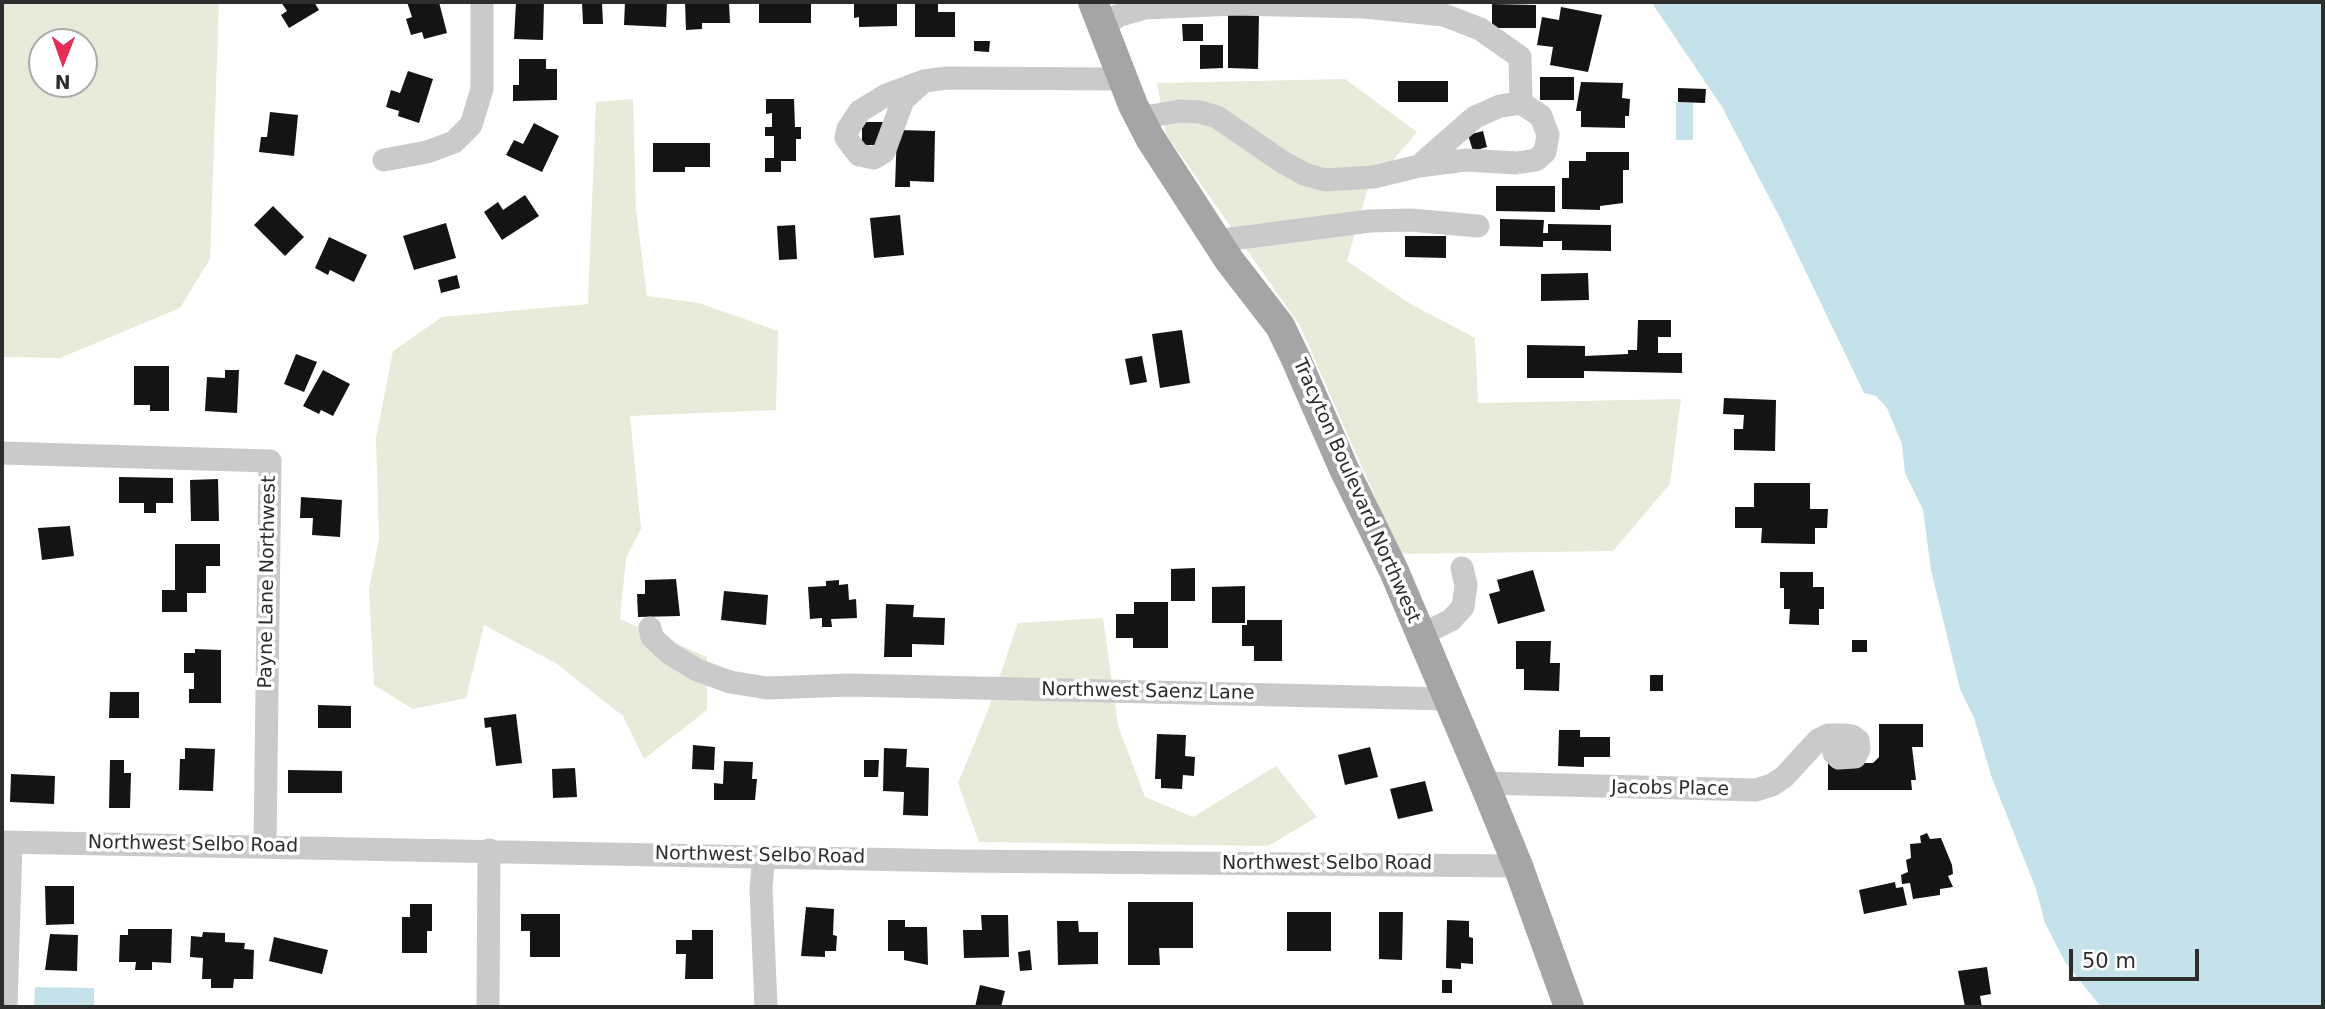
<!DOCTYPE html>
<style>
body{margin:0}
#map{position:relative;width:2325px;height:1009px;overflow:hidden;background:#fff;font-family:"DejaVu Sans",sans-serif}
canvas{display:block}
.frame{position:absolute;inset:0;border:4px solid #2d2d2d;pointer-events:none}
.north{position:absolute;left:28px;top:28px;width:70px;height:70px;box-sizing:border-box;background:#fff;border:2px solid #ababab;border-radius:50%;rotate:181deg;font-size:19px;font-weight:700;line-height:28px;text-align:center;color:#2d2d2d}
.north::after{content:'';display:block;margin:auto;width:24px;height:32px;background:#e62c58;clip-path:polygon(50% 0,100% 100%,50% 72%,0 100%)}
.scale{position:absolute;left:2069px;top:949px;width:130px;height:32px;box-sizing:border-box;border:4px solid #2d2d2d;border-top:0;padding-left:9px;font-size:21px;line-height:24px;white-space:nowrap;color:#2d2d2d;-webkit-text-stroke:5px #fff;paint-order:stroke}
</style>
<div id="map">
<canvas width="2325" height="1009"></canvas>
<div class="frame"></div>
<div class="north">N</div>
<div class="scale">50 m</div>
</div>
<script>
const c = document.querySelector('canvas').getContext('2d');
c.lineJoin = 'round';
function fill(path, color) { c.fillStyle = color; c.fill(path, 'evenodd'); }
const poly = rows => new Path2D(rows.map(r => 'M' + r).join(''));
function stroke(path, color, width, dash) { c.strokeStyle = color; c.lineWidth = width; c.lineCap = dash ? 'butt' : 'round'; c.setLineDash(dash || []); c.stroke(path); }
function label(font, color, halo, rows, align = 'center') {
  c.font = font + ' "DejaVu Sans",sans-serif'; c.lineWidth = 7; c.setLineDash([]); c.textBaseline = 'middle'; c.strokeStyle = halo; c.fillStyle = color; for (const [text, x, y, turn = 0] of rows) {
    c.save(); c.translate(x, y); c.rotate((+turn || 0) * Math.PI / 180); c.textAlign = isNaN(turn) ? turn : align; if (halo) c.strokeText(text, 0, 0); c.fillText(text, 0, 0); c.restore();
  }
}
fill(poly([
 [2,2,219,2,210,259,180,308,60,358,2,357],
 [42,42,84,42,84,84,42,84],
 [1345,79,1417,132,1367,191,1347,261,1409,303,1475,338,1478,403,1681,399,1670,484,1613,551,1400,554,1300,326,1166,134,1157,83],
 [633,99,636,209,647,296,699,303,778,331,776,410,630,416,641,529,626,558,620,619,707,657,707,710,644,759,623,716,557,664,484,625,466,698,413,709,374,685,369,589,379,539,376,438,393,351,442,317,588,304,596,102],
 [1103,618,1118,726,1145,797,1193,817,1276,766,1317,817,1268,846,979,842,958,783,987,713,1018,623]
]), '#e6ebda');
fill(poly([
 [1640,2,2323,2,2323,1007,2101,1007,2065,962,2045,923,2036,889,1992,778,1974,718,1960,689,1931,570,1923,510,1905,473,1902,444,1887,408,1876,396,1864,393,1779,216,1722,107,1652,3],
 [1676,102,1693,103,1693,140,1676,140],
 [35,987,94,988,94,1007,34,1007]
]), '#c5e2eb');
fill(poly([
 [281,2,314,2,319,10,289,28,281,15,287,11],
 [407,2,439,2,447,33,424,39,422,32,411,35,406,19,412,17],
 [516,2,544,2,543,40,514,39],
 [582,2,602,2,603,24,583,24],
 [625,2,667,2,666,27,624,25],
 [685,2,729,2,730,23,702,23,702,29,686,30],
 [759,2,811,2,811,23,759,23],
 [854,2,897,2,897,26,859,27,859,17,854,18],
 [915,3,938,3,938,12,955,12,955,37,915,37],
 [1492,4,1536,5,1536,28,1492,28],
 [1561,7,1602,15,1588,72,1550,65,1553,47,1537,45,1542,17,1559,20],
 [1228,14,1259,14,1258,69,1228,68],
 [1182,24,1203,24,1203,41,1183,41],
 [974,41,990,41,989,52,974,51],
 [1200,45,1223,45,1223,68,1200,69],
 [519,59,546,59,546,69,557,69,557,100,513,101,513,85,519,85],
 [408,71,433,79,419,123,398,116,399,111,386,107,391,90,400,93],
 [1540,77,1574,77,1574,100,1540,100],
 [1398,81,1448,81,1448,102,1398,102],
 [1581,82,1623,83,1622,98,1630,99,1629,116,1625,116,1625,128,1581,127,1581,111,1576,111],
 [1678,88,1706,89,1705,103,1678,102],
 [766,99,794,99,795,127,801,127,801,139,796,139,796,161,781,161,781,172,765,172,765,158,774,158,774,136,765,136,765,127,772,127,772,113,766,114],
 [270,112,298,115,294,156,259,152,261,137,267,137],
 [862,122,884,122,884,145,862,145],
 [534,123,559,136,542,172,506,155,514,140,523,144],
 [897,130,935,131,934,182,910,181,910,187,895,187],
 [1483,131,1487,147,1473,151,1468,135],
 [653,143,710,143,710,167,685,167,685,172,653,172],
 [1586,152,1629,152,1629,170,1623,170,1623,203,1600,206,1600,210,1562,209,1562,178,1569,178,1569,161,1586,161],
 [1496,186,1555,186,1555,212,1496,211],
 [525,195,539,216,502,240,484,212,498,202,503,210],
 [273,206,304,237,285,256,254,225],
 [900,215,904,255,874,258,870,218],
 [1500,219,1544,220,1543,233,1548,233,1548,224,1611,225,1611,251,1562,250,1562,241,1543,241,1543,247,1500,246],
 [446,223,456,258,414,270,403,236],
 [795,225,797,259,779,260,777,226],
 [1405,236,1446,236,1446,258,1405,257],
 [329,237,367,255,354,282,330,270,328,275,315,268],
 [1588,273,1589,300,1541,301,1541,274],
 [457,275,460,288,441,293,438,280],
 [1638,320,1671,320,1671,337,1658,337,1658,353,1682,353,1682,373,1584,371,1584,378,1527,378,1527,345,1585,346,1585,356,1628,354,1628,350,1637,350],
 [1182,330,1190,383,1160,388,1152,334],
 [296,354,317,362,304,392,284,384],
 [1142,356,1147,382,1130,385,1125,359],
 [134,366,169,366,169,411,150,411,150,405,134,405],
 [225,370,239,370,237,413,205,411,207,377,225,378],
 [323,370,350,384,333,416,321,410,319,414,303,406],
 [1724,398,1776,400,1775,451,1734,450,1734,429,1743,429,1744,415,1723,414],
 [119,477,173,478,173,503,156,503,156,513,144,513,144,503,119,503],
 [218,479,219,521,191,521,190,480],
 [1754,483,1810,483,1810,509,1828,509,1827,528,1815,528,1815,544,1761,543,1762,528,1735,528,1735,507,1754,507],
 [301,497,342,500,340,537,312,535,313,518,300,518],
 [70,526,74,556,42,560,38,528],
 [175,544,220,544,220,566,206,566,206,593,187,593,187,612,162,612,162,590,175,590],
 [1195,568,1195,601,1171,601,1171,569],
 [1533,570,1545,611,1498,624,1489,594,1500,591,1497,580],
 [1780,572,1813,572,1813,587,1824,587,1824,609,1819,609,1819,625,1789,624,1790,609,1784,609,1784,588,1780,588],
 [676,579,680,616,638,617,637,594,645,594,645,580],
 [839,580,839,585,848,584,849,600,856,599,857,618,831,619,832,627,822,627,822,618,810,619,808,587,826,586,826,581],
 [1245,586,1245,623,1212,623,1212,587],
 [724,591,768,595,766,625,721,620],
 [1134,602,1168,602,1168,648,1133,648,1133,638,1116,638,1116,614,1134,614],
 [886,604,914,605,913,617,945,618,944,645,912,644,912,657,884,657],
 [1247,620,1282,620,1282,661,1254,661,1254,646,1242,646,1242,625,1247,625],
 [1852,640,1867,640,1867,652,1852,652],
 [1516,641,1551,641,1550,663,1560,663,1559,691,1524,690,1524,669,1516,669],
 [195,649,221,650,221,703,189,703,189,689,194,689,194,673,184,673,184,653,195,653],
 [1650,675,1663,675,1663,691,1650,691],
 [110,692,139,692,139,718,109,718],
 [318,705,351,706,351,728,318,728],
 [516,714,522,763,496,766,491,727,485,728,484,718],
 [1879,724,1923,724,1923,747,1912,747,1916,780,1911,780,1912,790,1828,790,1828,763,1873,763,1879,757],
 [1559,730,1580,730,1580,737,1610,737,1610,757,1584,757,1584,767,1558,766],
 [1157,734,1186,735,1185,756,1195,757,1194,776,1183,775,1182,789,1161,788,1161,779,1155,779],
 [693,745,715,747,714,770,692,769],
 [1370,747,1378,777,1345,785,1338,755],
 [185,748,215,749,213,791,179,790,180,759,185,759],
 [884,748,907,749,906,767,929,768,928,816,903,815,904,792,883,791],
 [110,760,124,760,124,773,131,773,130,808,109,808],
 [864,760,879,760,878,777,864,777],
 [724,761,753,762,752,779,757,779,755,800,714,800,714,783,723,784],
 [575,768,577,797,553,798,552,769],
 [288,770,342,771,342,793,288,793],
 [11,774,55,776,54,804,10,802],
 [1425,781,1433,811,1398,819,1390,789],
 [1927,833,1930,839,1941,838,1952,865,1953,874,1948,876,1953,887,1940,889,1940,895,1913,899,1910,883,1902,884,1901,875,1908,872,1906,860,1911,858,1910,844,1921,843,1920,836],
 [1895,882,1896,888,1903,887,1907,905,1864,914,1859,890],
 [45,886,74,886,74,924,46,925],
 [1128,902,1193,902,1193,948,1159,948,1160,965,1128,965],
 [410,904,432,904,432,931,427,931,427,953,402,953,402,917,410,917],
 [806,907,834,909,833,935,837,936,836,951,825,951,825,957,801,956],
 [1287,912,1331,912,1331,951,1287,951],
 [1379,912,1403,912,1402,960,1379,959],
 [521,914,560,914,560,957,530,957,530,931,521,931],
 [981,915,1008,915,1009,957,964,958,963,930,982,930],
 [888,920,905,920,905,927,927,927,928,965,904,960,904,951,888,951],
 [1447,920,1469,921,1469,937,1473,938,1473,964,1461,963,1461,969,1446,968],
 [1057,921,1078,921,1079,932,1098,932,1098,964,1058,965],
 [128,929,172,929,171,963,152,962,152,970,135,970,136,962,119,962,120,935,128,935],
 [692,930,713,930,713,979,685,979,686,954,676,954,676,940,692,940],
 [203,932,225,933,225,942,245,943,244,949,254,950,253,979,234,979,233,988,211,988,211,979,202,979,203,958,190,957,191,936,202,937],
 [50,934,78,935,77,971,45,970],
 [274,937,328,950,322,974,269,961],
 [1030,950,1032,970,1020,971,1018,952],
 [1987,967,1991,994,1980,996,1982,1007,1965,1007,1958,971],
 [1442,980,1452,980,1452,993,1442,993],
 [980,985,1005,991,1001,1007,975,1007]
]), '#141414');
stroke(poly([
 [1103,29,1117,16,1145,8,1235,4,1364,7,1444,15,1480,29,1520,57,1521,103],
 [924,81,903,100,884,152,874,158,859,155,846,138,848,129,860,111,886,95,924,81,947,78,1122,79],
 [1139,118,1180,111,1200,112,1217,117,1281,161,1304,174,1325,180,1374,177,1419,166,1466,160,1516,163,1536,160,1545,152,1548,135,1541,116,1521,103,1500,106,1475,117,1419,166],
 [384,160,427,152,454,142,471,125,482,89,482,2],
 [1216,241,1370,221,1411,220,1478,226],
 [2,453,270,461,265,845],
 [650,628,652,637,669,653,697,670,730,682,767,688,849,685,1448,699],
 [1421,635,1451,620,1463,607,1466,585,1462,568],
 [1484,783,1756,790,1772,785,1784,777,1818,740,1828,735,1844,735,1852,736,1858,740,1859,749,1855,757,1839,758,1834,753,1836,735],
 [2,842,960,861,1518,866],
 [764,856,761,888,766,1007],
 [6,1007,11,842],
 [488,1007,489,850]
]), '#cacaca', 23);
stroke(poly([
 [1093,2,1133,105,1150,138,1229,260,1280,326,1295,357,1344,469,1394,571,1484,783,1518,866,1569,1007]
]), '#a5a5a5', 30);
label('19px', '#2d2d2d', '#fff', [
 ["Tracyton Boulevard Northwest",1356,491,66],
 ["Payne Lane Northwest",268,582,-89],
 ["Northwest Saenz Lane",1148,692,1],
 ["Jacobs Place",1670,789,1],
 ["Northwest Selbo Road",193,845,1],
 ["Northwest Selbo Road",760,856,1],
 ["Northwest Selbo Road",1327,864]
]);
</script>
